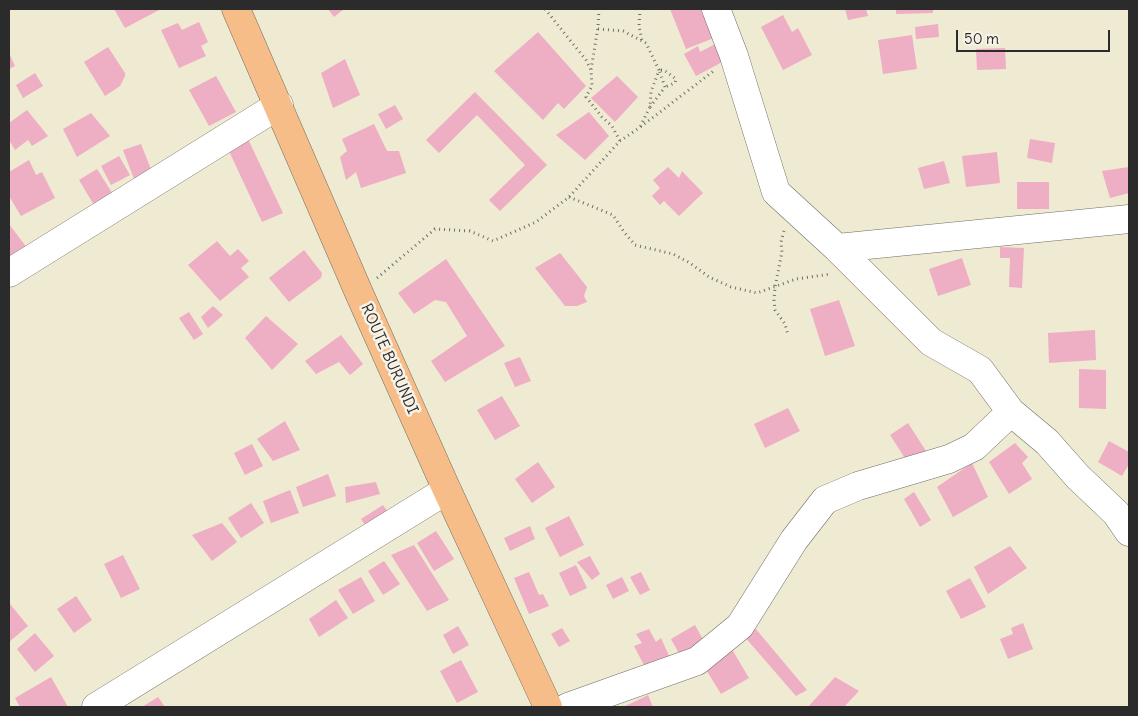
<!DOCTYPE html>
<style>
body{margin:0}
#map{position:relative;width:1138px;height:716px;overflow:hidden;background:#efead2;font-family:Delius,sans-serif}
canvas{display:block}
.frame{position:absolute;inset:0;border:10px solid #2b2b2b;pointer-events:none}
.scale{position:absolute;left:956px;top:30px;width:154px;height:22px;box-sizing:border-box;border:2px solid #2b2b2b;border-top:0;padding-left:6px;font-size:15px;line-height:18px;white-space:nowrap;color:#2b2b2b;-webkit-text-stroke:4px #f7f3e8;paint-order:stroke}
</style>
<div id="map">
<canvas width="1138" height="716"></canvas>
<div class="frame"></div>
<div class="scale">50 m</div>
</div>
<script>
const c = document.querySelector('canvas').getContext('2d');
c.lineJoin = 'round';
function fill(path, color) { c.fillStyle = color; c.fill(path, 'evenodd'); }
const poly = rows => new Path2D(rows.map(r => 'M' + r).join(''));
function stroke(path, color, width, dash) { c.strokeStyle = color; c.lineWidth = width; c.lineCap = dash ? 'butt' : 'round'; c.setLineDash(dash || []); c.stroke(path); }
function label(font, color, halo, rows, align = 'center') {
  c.font = font + ' Delius,sans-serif'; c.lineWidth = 5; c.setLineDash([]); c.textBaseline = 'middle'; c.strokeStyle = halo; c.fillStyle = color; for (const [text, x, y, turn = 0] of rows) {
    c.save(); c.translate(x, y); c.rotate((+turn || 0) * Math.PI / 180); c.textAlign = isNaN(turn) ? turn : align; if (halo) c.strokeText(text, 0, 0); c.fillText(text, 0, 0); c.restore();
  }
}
fill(poly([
 [114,9,161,9,125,28],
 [328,9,344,9,334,17],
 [670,9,701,9,703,16,710,13,719,36,686,49],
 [845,9,866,9,868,16,848,20],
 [896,9,933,9,933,13,896,14],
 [783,15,792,32,798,28,812,55,783,70,761,27],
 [199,22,208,42,201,46,206,56,179,68,161,30,178,23,182,30],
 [938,24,939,37,916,39,915,27],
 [538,32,586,86,564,109,558,103,543,120,494,71],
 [912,35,917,69,883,74,878,40],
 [719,42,728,59,696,76,684,54,698,46,700,52],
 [108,47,125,73,125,76,120,86,105,96,84,62],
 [1005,48,1006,69,977,70,976,49],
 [9,53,15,66,9,69],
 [345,59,360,95,333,108,321,73],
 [35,73,43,86,23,98,16,85],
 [216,76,236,112,209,126,189,90],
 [617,76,638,97,615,122,591,98],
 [475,92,547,165,500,211,489,200,525,165,477,115,439,153,426,140],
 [395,105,403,119,386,129,378,114],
 [27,110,48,136,32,146,28,140,15,150,9,140,9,123],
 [589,112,609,136,585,160,556,135],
 [91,113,110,136,77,157,63,129],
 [374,124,387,151,399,151,406,173,361,188,356,172,346,180,340,157,347,151,342,139],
 [248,139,283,213,262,222,228,149],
 [1030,139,1055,143,1052,163,1027,158],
 [141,144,152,172,134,179,123,150],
 [997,152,1000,183,966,187,962,156],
 [119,156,130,175,111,185,101,166],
 [29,160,36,175,42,172,55,198,21,216,9,196,9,172],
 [944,161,950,183,924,189,918,168],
 [668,167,679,178,682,171,703,193,679,216,664,201,660,205,652,196,660,188,653,180],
 [1129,167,1129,193,1110,198,1102,171],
 [97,169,116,199,97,210,79,180],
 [1017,182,1049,182,1049,209,1017,209],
 [9,224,27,248,12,260,9,257],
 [217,241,230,256,238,249,249,261,241,268,249,277,220,301,188,265],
 [1000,247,1024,248,1022,288,1009,287,1010,258,1000,258],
 [304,250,322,273,321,278,289,302,269,278],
 [560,253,587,287,584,296,587,302,577,306,565,306,535,268],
 [962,258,971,285,938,296,929,269],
 [446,259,505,346,445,382,431,361,467,336,446,302,435,300,414,314,398,293],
 [839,300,855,346,825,356,810,309],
 [213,306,223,315,208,328,201,317],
 [189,312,203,334,194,340,179,318],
 [266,316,298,344,272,370,245,338],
 [1095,330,1096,360,1049,363,1048,333],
 [341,335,363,364,350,375,339,362,316,374,305,361],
 [520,357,531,381,515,387,504,363],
 [1079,369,1106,370,1106,409,1079,408],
 [502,396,520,426,495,440,477,410],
 [788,408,800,431,765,448,754,424],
 [285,421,300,450,273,461,257,439],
 [908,423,926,451,908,463,890,435],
 [1109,441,1129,452,1129,464,1122,476,1098,462],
 [1015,443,1028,457,1022,463,1032,479,1009,494,989,462],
 [252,444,263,466,245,475,234,453],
 [538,462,555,487,532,503,515,479],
 [972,463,988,497,953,517,937,487],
 [328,474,336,496,303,507,296,487],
 [376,482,380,494,346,503,345,487],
 [290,490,299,513,271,523,263,501],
 [914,492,931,520,920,527,904,499],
 [251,503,264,523,241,538,228,518],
 [383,505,394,521,372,535,361,519],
 [569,516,584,545,560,557,545,528],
 [222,523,237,542,212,561,192,535],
 [530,526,535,539,510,551,504,538],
 [436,531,454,559,434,571,417,543],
 [414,545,449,600,427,611,391,555],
 [1010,546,1027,568,988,594,974,567],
 [123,555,140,589,121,598,104,564],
 [590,556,600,574,592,580,577,562],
 [384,561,400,584,383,595,368,571],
 [576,565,587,588,570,596,559,573],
 [529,572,539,595,543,594,549,606,529,614,514,578],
 [641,572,650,590,640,595,630,577],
 [361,577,375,601,353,614,338,590],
 [622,577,629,591,613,599,606,585],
 [970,578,986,607,961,619,946,591],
 [76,596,92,620,74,633,57,609],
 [336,600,348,618,319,637,309,619],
 [10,604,28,626,9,642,9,605],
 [1023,623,1033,649,1008,659,1000,639,1013,634,1011,628],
 [695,625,706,645,682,659,671,639],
 [458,626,469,645,453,654,443,635],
 [562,628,570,641,559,647,551,634],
 [755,628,807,690,796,696,743,635],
 [649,629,656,642,661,638,670,658,647,671,634,646,642,643,636,634],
 [35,633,54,656,35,672,17,649],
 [730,646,749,678,721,694,702,663],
 [461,660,478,692,457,703,440,671],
 [51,677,68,707,20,707,15,698],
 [835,677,859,691,844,707,808,707],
 [648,695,653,707,623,707,638,700],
 [158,697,165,707,142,707]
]), '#eeaec4');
const minor = poly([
 [716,9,734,56,776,192,837,248,931,342,980,370,1011,412,1047,442,1078,477,1116,513,1129,532],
 [837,248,1129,219],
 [9,273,279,105],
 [96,707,447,490],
 [568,707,697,661,740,626,794,540,825,500,858,486,949,459,974,447,1011,412]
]);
const major = poly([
 [236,9,359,293,447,490,548,707]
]);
stroke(minor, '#706e65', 29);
stroke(major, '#706e65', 29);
stroke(poly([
 [545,9,586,60,591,70],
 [599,9,598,27,591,70,592,86,586,97,602,117,612,126,620,141],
 [640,9,639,26,642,41],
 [598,29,623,31,646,43,659,70,651,92,650,107,640,127],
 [650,107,665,87,659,70,664,70,676,79,675,83,665,87],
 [569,197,613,215,624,232,635,245,673,254,690,263,709,277,731,287,757,293,796,279,831,274],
 [784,231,781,242,782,252,775,287,774,300,775,310,785,324,788,335],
 [377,278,435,229,470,231,493,241,536,222,569,197,620,141,639,128,715,70]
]), '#706e65', 3, [1, 4]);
stroke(minor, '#fff', 28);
stroke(major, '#f7bd88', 28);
label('15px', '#2b2b2b', '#f7f3e8', [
 ["ROUTE BURUNDI",389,359,66]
]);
</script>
